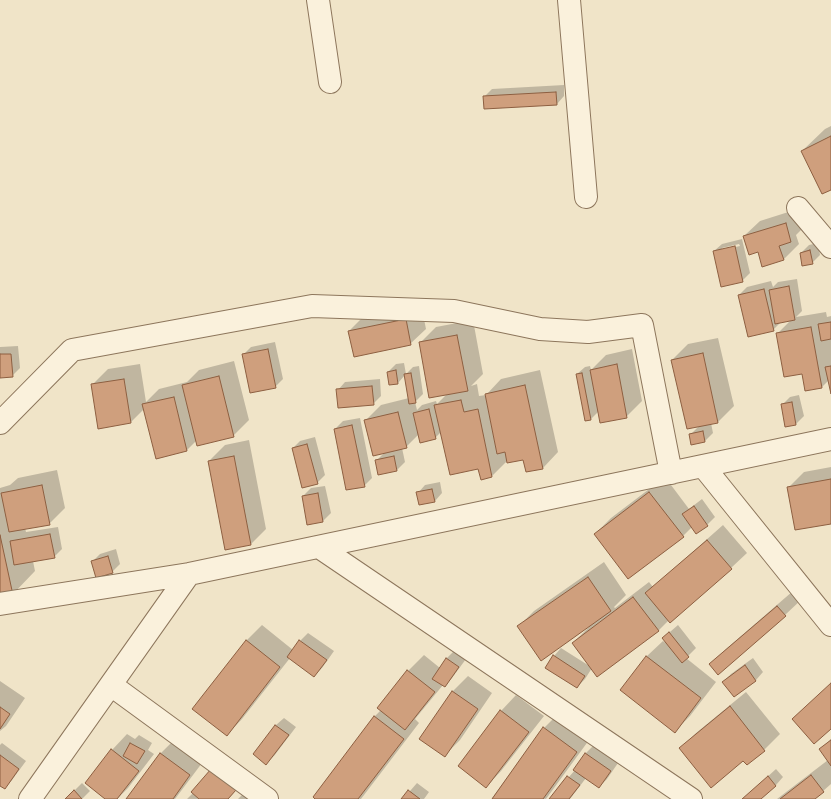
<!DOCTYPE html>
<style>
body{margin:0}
canvas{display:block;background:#f0e4c8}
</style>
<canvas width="831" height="799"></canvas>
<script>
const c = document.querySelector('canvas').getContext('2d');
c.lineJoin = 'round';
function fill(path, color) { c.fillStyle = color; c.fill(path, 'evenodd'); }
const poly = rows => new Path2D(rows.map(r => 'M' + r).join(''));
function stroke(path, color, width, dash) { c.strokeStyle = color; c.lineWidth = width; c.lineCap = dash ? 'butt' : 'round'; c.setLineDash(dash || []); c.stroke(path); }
fill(poly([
 [564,85,564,96,557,104,484,97,492,89],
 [831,126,831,189,802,151,825,129],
 [801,208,806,225,796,235,799,244,784,259,758,251,744,236,760,221],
 [742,239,750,273,742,281,714,251,722,244],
 [739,244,740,246,722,250,722,248],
 [818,243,820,255,812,263,801,253,809,245],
 [797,279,802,311,796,317,826,312,827,317,831,316,831,389,829,380,822,387,802,373,777,334,791,320,781,322,773,330,739,295,747,287,771,281,773,287,778,282],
 [421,304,426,329,410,344,349,331,365,315],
 [473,320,483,374,471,386,477,384,479,396,486,395,501,379,540,370,558,452,543,468,524,459,507,461,492,476,441,432,435,438,419,434,406,447,402,448,405,462,397,470,379,474,376,461,385,452,365,421,381,405,409,398,405,375,398,383,390,384,388,372,396,364,404,363,406,374,413,367,419,366,423,394,415,402,417,410,422,405,436,401,437,404,448,393,420,343,436,327],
 [718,338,734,406,718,422,711,423,713,433,705,441,692,444,690,435,699,426,672,360,688,344],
 [275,342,283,379,275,387,243,355,251,347],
 [18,346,20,368,12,376,0,377,0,347],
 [632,349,642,401,626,417,599,411,591,419,577,374,585,367,590,366,591,370,606,355],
 [234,361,249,420,233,436,197,440,187,450,144,409,131,422,92,385,108,369,140,364,146,402,159,389,187,382,199,370],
 [380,379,381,396,373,404,338,390,345,382],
 [799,395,804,416,796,424,786,426,782,405,790,397],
 [360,418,372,478,364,486,335,429,343,421],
 [315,437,325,475,317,483,293,448,300,441],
 [249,440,266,529,251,544,209,461,225,445],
 [831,467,831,523,788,488,804,472],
 [57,470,65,508,49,524,25,528,26,532,58,527,62,549,54,557,33,561,35,571,13,594,0,597,0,488,10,485,18,478],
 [665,477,689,509,702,499,715,517,707,525,692,527,683,536,595,534,611,518],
 [440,482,442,493,435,501,418,493,425,485],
 [325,486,331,513,323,521,303,496,311,488],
 [723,525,747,553,731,568,669,620,658,631,592,668,585,679,577,687,554,656,561,648,591,667,573,643,589,627,588,626,519,626,534,611,604,562,626,595,614,607,615,608,649,582,653,587],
 [116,549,120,564,112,572,92,562,100,554],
 [793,591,801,600,785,615,710,664,726,649],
 [262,625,293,650,300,641,308,633,334,651,322,668,314,676,290,658,242,719,227,735,246,641],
 [678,625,696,648,686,658,716,682,690,716,675,731,621,690,647,656,663,641,667,644,663,638],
 [455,650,466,659,452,678,444,686,443,685,415,719,419,723,361,799,317,799,314,797,375,716,381,710,408,671,424,655,440,668,447,658],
 [753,658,763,672,756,680,734,696,723,682,731,674],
 [468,676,492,693,460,740,445,755,452,692],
 [0,681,25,698,6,726,0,731],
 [746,692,780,734,764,750,747,764,744,760,681,748,696,733],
 [516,695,544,716,501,771,486,787,501,711],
 [560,712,592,736,546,799,492,798,544,728],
 [284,718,296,727,274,756,266,763,254,754,276,725],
 [127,734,135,739,139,735,152,743,148,750,154,754,128,788,117,799,106,799,86,783,112,750],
 [176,738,205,759,175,799,127,799,161,753],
 [831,739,831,784,814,799,777,799,828,760,820,749],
 [2,743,26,761,12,780,5,788,0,785,0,745],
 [593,746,618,763,607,779,599,787,586,778,570,799,550,799,575,770,585,754],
 [776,769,783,777,776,785,760,799,743,799],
 [243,782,228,799,187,799,193,793],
 [82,783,90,791,82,799,66,799],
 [417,783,429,792,424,799,403,799],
 [246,791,261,799,238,799]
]), '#0003');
const building = poly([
 [556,92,557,105,484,109,483,96,556,92],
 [831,136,831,190,822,194,801,151,831,136],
 [786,223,791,242,779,246,784,260,762,267,758,252,749,255,743,236,786,223],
 [735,246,743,282,721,287,713,251,735,246],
 [810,250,813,264,802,266,800,253,810,250],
 [789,286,795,320,775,324,769,290,789,286],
 [764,289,774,331,748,337,738,295,764,289],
 [406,319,411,345,354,357,348,331,406,319],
 [831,322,831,339,821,341,818,324,831,322],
 [811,327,822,388,805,391,802,374,784,377,776,333,811,327],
 [457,335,468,391,429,398,419,342,457,335],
 [268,349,276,388,250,393,242,354,268,349],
 [703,353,718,423,687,429,671,360,703,353],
 [0,354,11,354,13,377,0,378,0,354],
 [617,364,627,418,600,423,590,370,617,364],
 [831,366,831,394,825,367,831,366],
 [396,370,398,384,389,385,387,372,396,370],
 [411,373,416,403,409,404,404,374,411,373],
 [582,373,591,420,585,421,576,374,582,373],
 [219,376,234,437,197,446,182,385,219,376],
 [124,379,131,423,98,429,91,384,124,379],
 [525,385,543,469,526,472,523,460,507,463,505,452,497,454,485,394,525,385],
 [372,386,374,405,338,408,336,389,372,386],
 [174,397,187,451,156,459,142,404,174,397],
 [461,400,464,412,478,409,492,477,481,480,478,469,450,475,434,405,461,400],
 [792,402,796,425,785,427,781,404,792,402],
 [429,409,436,439,420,443,413,413,429,409],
 [398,412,407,448,373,456,364,420,398,412],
 [352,425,365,487,346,490,334,429,352,425],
 [703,431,705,442,691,445,689,434,703,431],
 [307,444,318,484,302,488,292,448,307,444],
 [234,456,251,545,225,550,208,461,234,456],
 [394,456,397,471,378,475,375,460,394,456],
 [831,479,831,524,795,530,787,487,831,479],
 [42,485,50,525,9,532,1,493,42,485],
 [432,489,435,502,419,505,416,492,432,489],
 [649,492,684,537,628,579,594,534,649,492],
 [318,493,323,522,307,525,302,496,318,493],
 [694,506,708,526,696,534,682,514,694,506],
 [50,534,55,558,14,565,10,541,50,534],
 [0,535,13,595,0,598,0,535],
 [707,540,732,569,670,623,645,593,707,540],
 [108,556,113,573,96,578,91,561,108,556],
 [588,577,611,611,541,661,517,626,588,577],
 [633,597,659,631,597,677,572,643,633,597],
 [777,606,786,616,718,675,709,664,777,606],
 [669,632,689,657,682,663,662,638,669,632],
 [246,640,280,667,227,736,192,709,246,640],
 [299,640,327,660,314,677,287,657,299,640],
 [553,655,585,676,577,688,545,668,553,655],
 [646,656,701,698,675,733,620,690,646,656],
 [446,658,459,667,445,687,432,679,446,658],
 [745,665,756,681,734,697,722,682,745,665],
 [407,670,435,692,405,730,377,708,407,670],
 [831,683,831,729,814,744,792,719,831,683],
 [452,691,478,709,445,757,419,739,452,691],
 [730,706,765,751,747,765,743,761,711,788,679,748,730,706],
 [0,707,10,714,0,729,0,707],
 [500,710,529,732,486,788,458,766,500,710],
 [374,716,404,739,358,799,315,799,313,797,374,716],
 [275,725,289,735,266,765,253,754,275,725],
 [543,727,577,752,543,799,492,799,543,727],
 [831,740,831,766,819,749,831,740],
 [130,743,145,751,137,764,123,756,130,743],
 [111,749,139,771,117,799,105,799,85,783,111,749],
 [160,753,190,775,173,799,126,799,160,753],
 [585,753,611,771,599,788,573,770,585,753],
 [0,755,19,769,5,789,0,786,0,755],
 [211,769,236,790,228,799,199,799,191,792,211,769],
 [811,775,824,792,815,799,780,799,811,775],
 [567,776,580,785,569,799,549,799,567,776],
 [768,776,776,786,761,799,742,799,768,776],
 [74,790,82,799,65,799,74,790],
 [408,790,420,799,401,799,408,790]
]);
fill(building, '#cf9f7d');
stroke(building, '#8d5f41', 1);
const minor = poly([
 [318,0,330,82],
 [569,0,586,197],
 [798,208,831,247],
 [0,423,72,350,312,306,454,311,540,329,588,332,642,325,671,473],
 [703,466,831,625],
 [319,547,691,799],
 [0,604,189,574,831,439],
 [111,685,267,799],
 [30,799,189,574]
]);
stroke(minor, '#8d765c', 24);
stroke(minor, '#faf1dc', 22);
</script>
